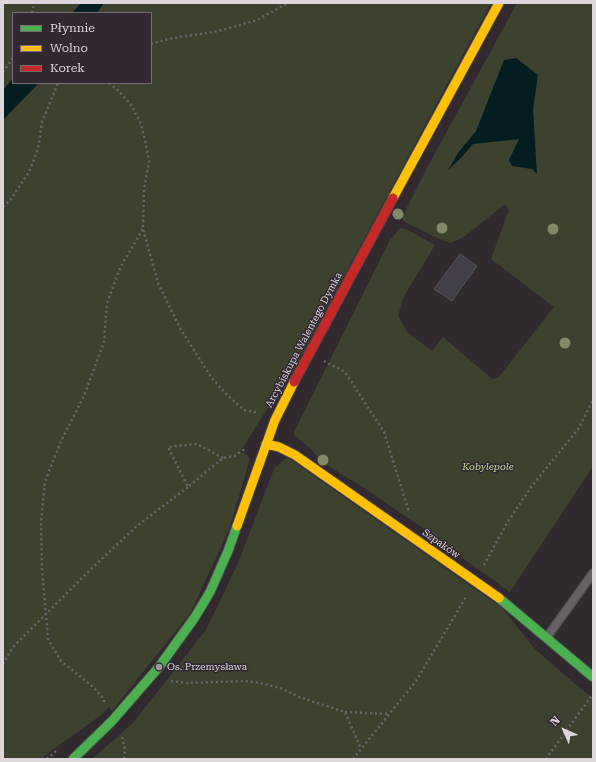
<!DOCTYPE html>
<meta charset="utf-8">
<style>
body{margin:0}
#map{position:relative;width:596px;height:762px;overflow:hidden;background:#302a2f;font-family:"Roboto Serif",serif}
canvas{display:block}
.frame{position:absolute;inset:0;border:4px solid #ddd6dc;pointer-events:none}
.legend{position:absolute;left:12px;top:12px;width:140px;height:72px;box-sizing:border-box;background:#322831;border:1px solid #766e75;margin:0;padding:5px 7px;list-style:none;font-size:12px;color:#ddd6dc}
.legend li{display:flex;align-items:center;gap:8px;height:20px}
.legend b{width:20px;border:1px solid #766e75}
.north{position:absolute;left:544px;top:710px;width:40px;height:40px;-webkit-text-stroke:3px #322831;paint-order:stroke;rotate:315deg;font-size:11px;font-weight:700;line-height:16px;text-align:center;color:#ddd6dc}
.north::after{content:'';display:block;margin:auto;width:14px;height:18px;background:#ddd6dc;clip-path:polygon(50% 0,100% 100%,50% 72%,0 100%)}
</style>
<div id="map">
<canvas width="596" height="762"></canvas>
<div class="frame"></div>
<ul class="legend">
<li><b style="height:5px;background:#4caf50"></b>Płynnie</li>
<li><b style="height:5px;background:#ffc107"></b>Wolno</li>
<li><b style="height:5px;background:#c62828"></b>Korek</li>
</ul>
<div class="north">N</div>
</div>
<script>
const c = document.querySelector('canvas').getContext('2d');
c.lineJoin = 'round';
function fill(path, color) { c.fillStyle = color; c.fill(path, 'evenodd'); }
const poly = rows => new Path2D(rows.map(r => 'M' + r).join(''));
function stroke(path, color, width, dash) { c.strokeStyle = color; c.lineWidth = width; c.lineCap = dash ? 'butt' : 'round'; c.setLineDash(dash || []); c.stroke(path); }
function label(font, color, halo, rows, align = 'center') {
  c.font = font + ' "Roboto Serif",serif'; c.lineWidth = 3; c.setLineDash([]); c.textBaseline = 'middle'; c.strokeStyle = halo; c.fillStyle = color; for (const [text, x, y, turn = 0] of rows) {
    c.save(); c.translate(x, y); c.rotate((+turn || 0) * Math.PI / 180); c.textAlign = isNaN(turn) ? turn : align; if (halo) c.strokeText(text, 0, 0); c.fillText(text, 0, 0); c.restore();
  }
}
fill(poly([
 [3,3,491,3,273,408,269,406,240,452,246,454,250,459,229,530,191,612,112,711,109,707,100,716,52,750,41,759,3,759],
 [13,13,151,13,151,83,13,83],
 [517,3,593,3,593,466,510,592,454,552,416,523,409,519,369,491,320,461,312,450,294,435,294,432,390,240,400,228,408,230,435,245,403,298,398,316,407,332,432,351,443,337,492,379,498,378,554,307,491,259,509,210,505,204,464,237,450,243,437,238,403,221,402,217,428,166],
 [287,457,502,608,535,649,574,683,593,698,593,759,92,759,133,723,206,630,238,563,274,469]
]), '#3c422e');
fill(poly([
 [81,3,104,3,97,13,72,13],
 [516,58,538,75,533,109,537,174,532,169,512,166,509,160,519,139,473,144,459,160,448,170,458,153,476,131,504,60],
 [13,78,13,83,39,83,3,120,3,90]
]), '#041d20');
const building = poly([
 [460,254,477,266,452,301,434,289,460,254]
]);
fill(building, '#423f49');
stroke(building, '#545156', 1);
const lane = poly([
 [547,637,593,573]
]);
const fast = poly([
 [499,598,593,677],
 [73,759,112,721,159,667,195,617,210,592,228,551,237,526]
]);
const slow = poly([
 [393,198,499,3],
 [266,444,279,447,295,455,499,598],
 [237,526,275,420,294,382]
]);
const jam = poly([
 [294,382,393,198]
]);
stroke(lane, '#4b464a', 10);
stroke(fast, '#4b464a', 11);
stroke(slow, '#4b464a', 11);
stroke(jam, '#4b464a', 11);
stroke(poly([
 [32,13,34,3],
 [151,44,168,39,219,31,257,20,288,3],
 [3,72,13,58],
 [109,83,120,92,131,105,140,122,145,140,149,162,144,189,143,229,158,283,180,328,211,377,226,394,244,410,258,413],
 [3,207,11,199,29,172,38,149,42,122,58,83],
 [324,361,345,372,384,432,409,512],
 [223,458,197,444,168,447,188,487,223,458,234,456,245,449],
 [484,565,507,523,531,487,579,428,593,399],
 [3,664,13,647,91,569,138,525,188,487],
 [171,681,187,683,245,681,260,683,280,688,299,697,345,712,361,749],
 [104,702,104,699,93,687,61,661,48,639,42,569,41,522,45,481,63,437,84,396,104,342,107,303,121,266,143,229],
 [345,712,389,714],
 [122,737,125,749,124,759],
 [47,759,57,750],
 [353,759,416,681,466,597],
 [546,759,593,694]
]), '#6b666a', 2.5, [2, 3]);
stroke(lane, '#666165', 8);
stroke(fast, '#4caf50', 9);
stroke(slow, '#ffc107', 9);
stroke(jam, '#c62828', 9);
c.fillStyle = '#808a67';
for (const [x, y] of [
 [398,214],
 [442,228],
 [553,229],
 [565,343],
 [323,460]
]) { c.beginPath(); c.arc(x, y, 5.5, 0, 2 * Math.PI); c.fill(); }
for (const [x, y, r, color] of [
 [159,667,4,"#a09a9f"]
]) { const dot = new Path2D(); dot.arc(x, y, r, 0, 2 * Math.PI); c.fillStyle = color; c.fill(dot); stroke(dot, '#322831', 1.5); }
label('10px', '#ddd6dc', '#322831', [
 ["Arcybiskupa Walentego Dymka",304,340,-62],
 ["Szpaków",441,544,35]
]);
label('italic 10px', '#c1d894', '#322831', [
 ["Kobylepole",488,467]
]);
label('10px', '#ddd6dc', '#322831', [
 ["Os. Przemysława",167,667]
], 'left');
</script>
